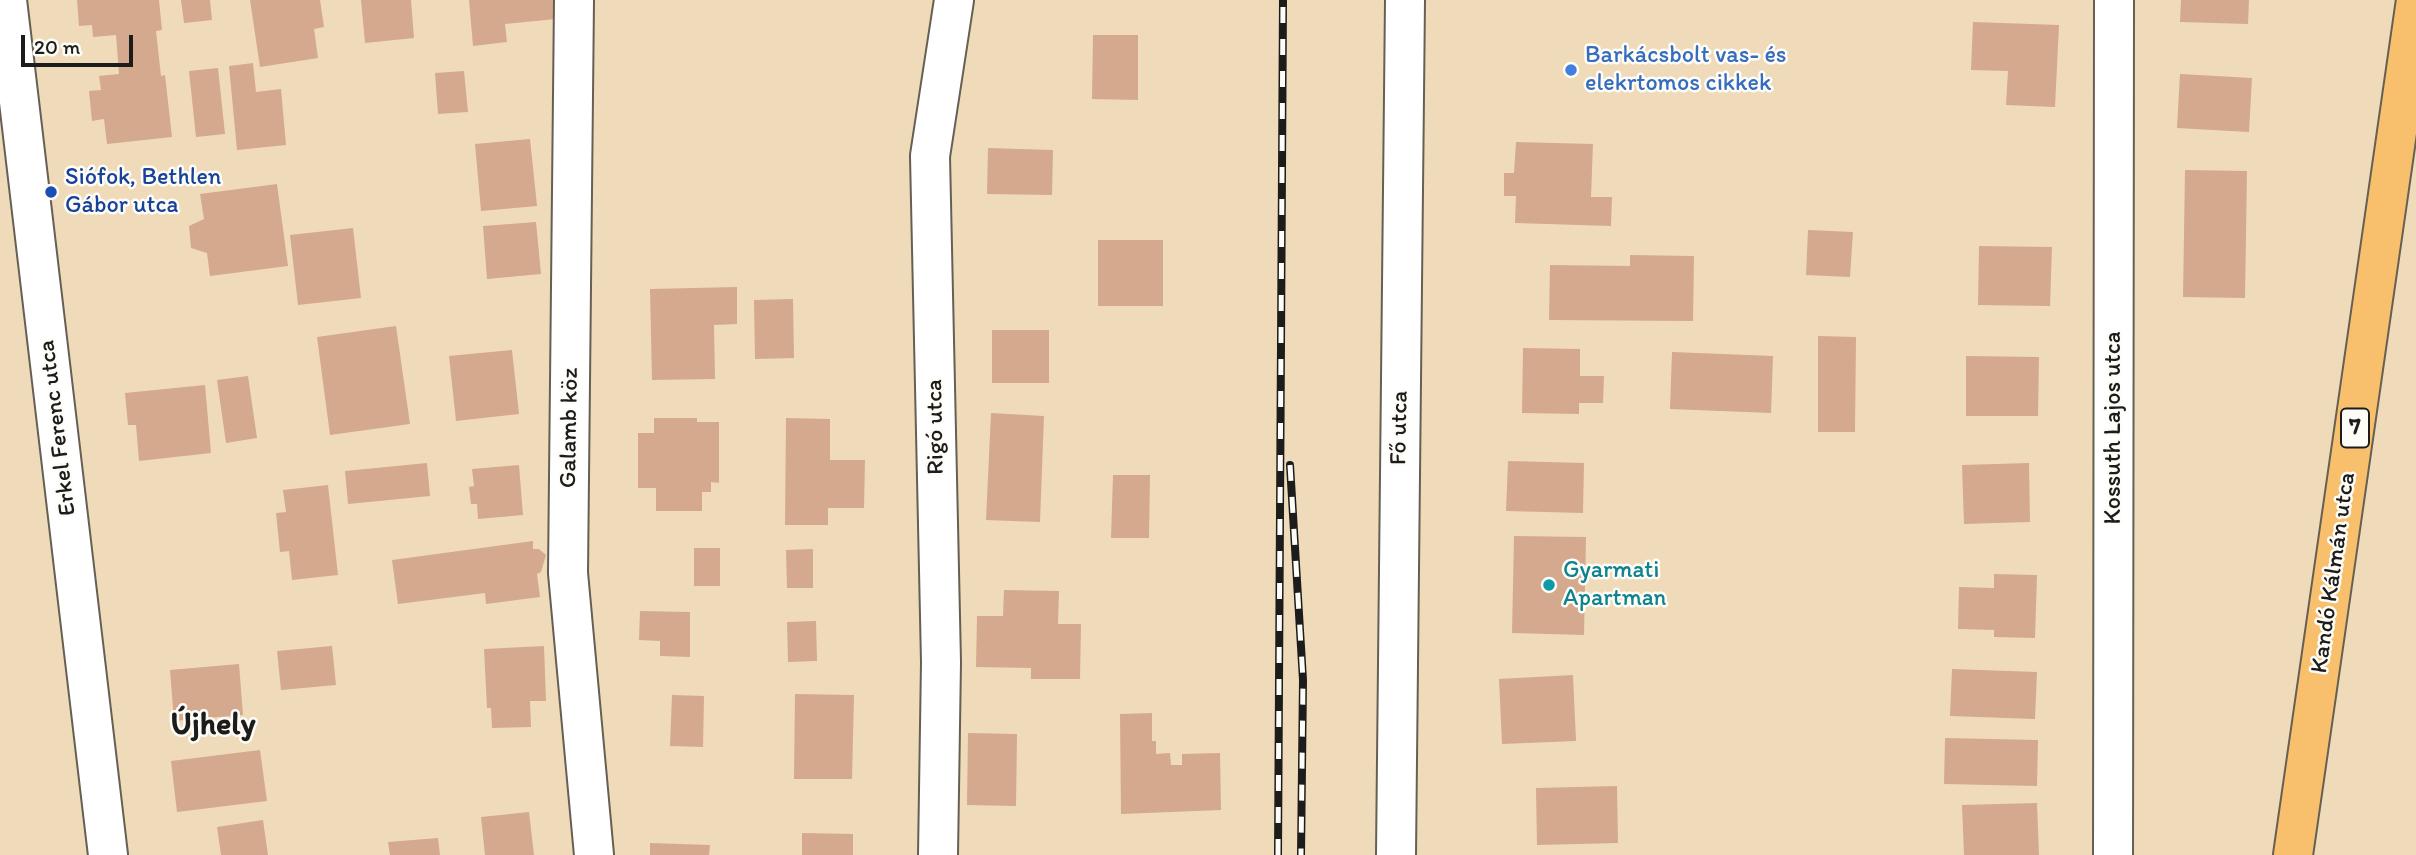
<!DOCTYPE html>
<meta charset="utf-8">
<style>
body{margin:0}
#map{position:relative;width:2416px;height:855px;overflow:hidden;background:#efdbba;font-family:Itim,sans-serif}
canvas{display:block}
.scale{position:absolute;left:21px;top:35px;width:112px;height:32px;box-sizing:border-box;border:4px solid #1c1c1c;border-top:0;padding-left:9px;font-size:21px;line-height:24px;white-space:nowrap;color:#1c1c1c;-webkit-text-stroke:5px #fdfcf7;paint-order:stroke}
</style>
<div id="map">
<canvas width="2416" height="855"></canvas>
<div class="scale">20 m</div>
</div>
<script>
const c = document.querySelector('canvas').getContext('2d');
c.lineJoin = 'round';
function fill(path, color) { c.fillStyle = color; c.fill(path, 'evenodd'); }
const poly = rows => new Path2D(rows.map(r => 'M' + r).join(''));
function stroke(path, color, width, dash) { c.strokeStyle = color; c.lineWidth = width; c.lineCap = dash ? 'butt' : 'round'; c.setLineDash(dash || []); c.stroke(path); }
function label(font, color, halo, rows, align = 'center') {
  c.font = font + ' Itim,sans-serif'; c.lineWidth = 5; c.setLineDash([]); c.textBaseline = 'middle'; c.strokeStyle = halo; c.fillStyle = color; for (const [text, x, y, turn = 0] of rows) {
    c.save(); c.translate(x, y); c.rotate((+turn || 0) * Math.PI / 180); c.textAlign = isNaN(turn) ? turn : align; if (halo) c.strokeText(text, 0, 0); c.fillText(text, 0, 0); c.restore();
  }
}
fill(poly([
 [77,0,159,0,162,30,156,31,161,76,165,75,172,137,107,144,104,119,92,121,89,91,101,90,99,76,119,74,116,35,93,37,92,25,79,26],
 [181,0,210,0,212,20,184,23],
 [250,0,320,0,324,27,314,29,318,58,260,67],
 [361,0,411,0,414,38,365,43],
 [469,0,555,0,556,19,505,24,507,42,473,46],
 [2181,0,2249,0,2248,24,2180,22],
 [1973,22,2059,25,2055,107,2006,105,2008,71,1971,70],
 [1093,35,1138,35,1138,100,1092,99],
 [253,63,256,92,281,89,286,145,237,150,229,66],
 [218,68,225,134,196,137,189,71],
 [464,71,468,112,438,114,435,73],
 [2180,74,2252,78,2249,132,2177,128],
 [530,139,537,206,481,211,475,144],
 [1516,142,1593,144,1591,197,1612,197,1611,226,1515,223,1516,196,1504,196,1504,173,1514,173],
 [988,148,1053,150,1052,195,987,194],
 [2185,170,2247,171,2245,298,2183,297],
 [277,184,288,266,210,276,207,253,191,248,189,226,204,219,200,194],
 [536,222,541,274,487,279,483,226],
 [353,228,361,298,298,305,290,235],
 [1808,230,1853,232,1850,277,1806,275],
 [1098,240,1163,240,1163,306,1098,306],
 [1979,246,2052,247,2050,306,1978,305],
 [1630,255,1694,256,1693,321,1549,320,1550,265,1630,266],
 [737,287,737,324,714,325,715,379,652,380,650,289],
 [793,299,794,358,755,359,754,300],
 [396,326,410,424,330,435,317,337],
 [992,330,1049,330,1049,383,992,383],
 [1818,336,1856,337,1855,432,1818,432],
 [1523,348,1580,349,1580,376,1604,376,1603,403,1579,403,1579,414,1522,413],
 [512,350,519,414,456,421,449,356],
 [1672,352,1773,356,1771,413,1670,409],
 [1966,356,2039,357,2038,416,1966,416],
 [248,376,257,438,226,443,217,380],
 [205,385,211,453,139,461,136,425,128,425,125,393],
 [991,413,1044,416,1040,522,986,520],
 [654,418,697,418,697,422,719,422,719,483,711,482,711,492,702,492,702,511,656,511,656,488,638,488,638,433,654,433],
 [786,418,830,419,830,460,865,460,864,508,828,508,828,525,785,525],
 [1508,461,1584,463,1583,513,1506,511],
 [427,463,430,496,348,504,345,471],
 [2029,463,2030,522,1964,524,1962,465],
 [519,465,523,515,478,519,477,504,471,504,469,487,474,486,472,469],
 [1113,475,1150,475,1149,538,1111,538],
 [328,485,338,575,292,580,289,551,280,552,276,513,286,512,283,490],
 [1514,536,1586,537,1584,635,1512,633],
 [533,541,533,549,539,549,546,555,541,572,537,574,540,597,486,604,485,593,398,604,392,560],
 [694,548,720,548,720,586,694,586],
 [813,549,813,588,787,588,786,550],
 [1994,574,2037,575,2035,638,1994,637,1994,630,1958,629,1959,587,1994,588],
 [1004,590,1059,591,1058,624,1081,624,1080,679,1031,679,1031,668,976,667,977,616,1003,616],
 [640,611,690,612,690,657,660,656,660,641,639,640],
 [816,621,817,661,788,662,787,622],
 [332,646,336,685,281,690,277,651],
 [544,646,546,701,530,701,531,727,492,728,491,708,487,708,484,649],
 [239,664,243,715,174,721,170,670],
 [1952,669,2037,672,2035,719,1950,716],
 [1573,675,1576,741,1502,744,1499,679],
 [795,694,854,695,852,779,794,779],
 [672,695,704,696,703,747,670,746],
 [1152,713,1152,741,1156,741,1156,754,1170,753,1171,765,1182,765,1182,754,1220,753,1221,810,1121,814,1120,714],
 [968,733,1017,734,1016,806,967,805],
 [1945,738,2038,740,2037,786,1944,784],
 [260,750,267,801,177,812,171,761],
 [1617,786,1618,843,1537,845,1536,788],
 [2037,803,2039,855,1964,855,1962,805],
 [529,812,534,855,485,855,481,817],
 [263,820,268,855,221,855,217,827],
 [802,833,853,834,853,855,802,855],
 [438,838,440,855,390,855,388,842],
 [650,843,710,845,709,855,650,855]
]), '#d4a98e');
const minor = poly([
 [7,0,108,855],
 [574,0,568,573,594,855],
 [938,855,941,662,930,156,954,0],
 [1396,855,1405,0],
 [2113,855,2114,0]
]);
const major = poly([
 [2293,855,2416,0]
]);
stroke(minor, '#665f53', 42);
stroke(major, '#665f53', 42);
stroke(minor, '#fff', 38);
stroke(major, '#f8bf6c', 38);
const rail = poly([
 [1290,465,1303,680,1301,855],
 [1278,855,1283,0]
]);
stroke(rail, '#1c1c1c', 8);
stroke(rail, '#fdfcf7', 5, [16]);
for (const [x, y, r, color] of [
 [1571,70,7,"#3f7fe0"],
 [51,192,7,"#1a4fb4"],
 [1549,585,7,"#0f9aa8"]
]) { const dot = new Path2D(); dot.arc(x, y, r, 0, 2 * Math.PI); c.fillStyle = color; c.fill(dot); stroke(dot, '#fdfcf7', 2.5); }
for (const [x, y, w] of [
 [2355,428,28]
]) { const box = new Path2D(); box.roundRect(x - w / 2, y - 19.5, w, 39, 5); c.fillStyle = '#fdfcf7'; c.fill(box); stroke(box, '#1c1c1c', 2); }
label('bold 23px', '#1c1c1c', null, [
 ["7",2355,428]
]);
label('24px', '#366cbe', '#fdfcf7', [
 ["Barkácsbolt vas- és",1585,56],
 ["elekrtomos cikkek",1585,84]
], 'left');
label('24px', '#164399', '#fdfcf7', [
 ["Siófok, Bethlen",65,178],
 ["Gábor utca",65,206]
], 'left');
label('24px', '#1c1c1c', '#fdfcf7', [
 ["Rigó utca",936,427,-91],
 ["Erkel Ferenc utca",58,428,-97],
 ["Galamb köz",570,428,-89],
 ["Fő utca",1400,428,-89],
 ["Kossuth Lajos utca",2114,428,-90],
 ["Kandó Kálmán utca",2334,573,-82]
]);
label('24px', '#0d838f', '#fdfcf7', [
 ["Gyarmati",1563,571],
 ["Apartman",1563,599]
], 'left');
label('bold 32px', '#1c1c1c', '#fdfcf7', [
 ["Újhely",213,726]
]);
</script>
